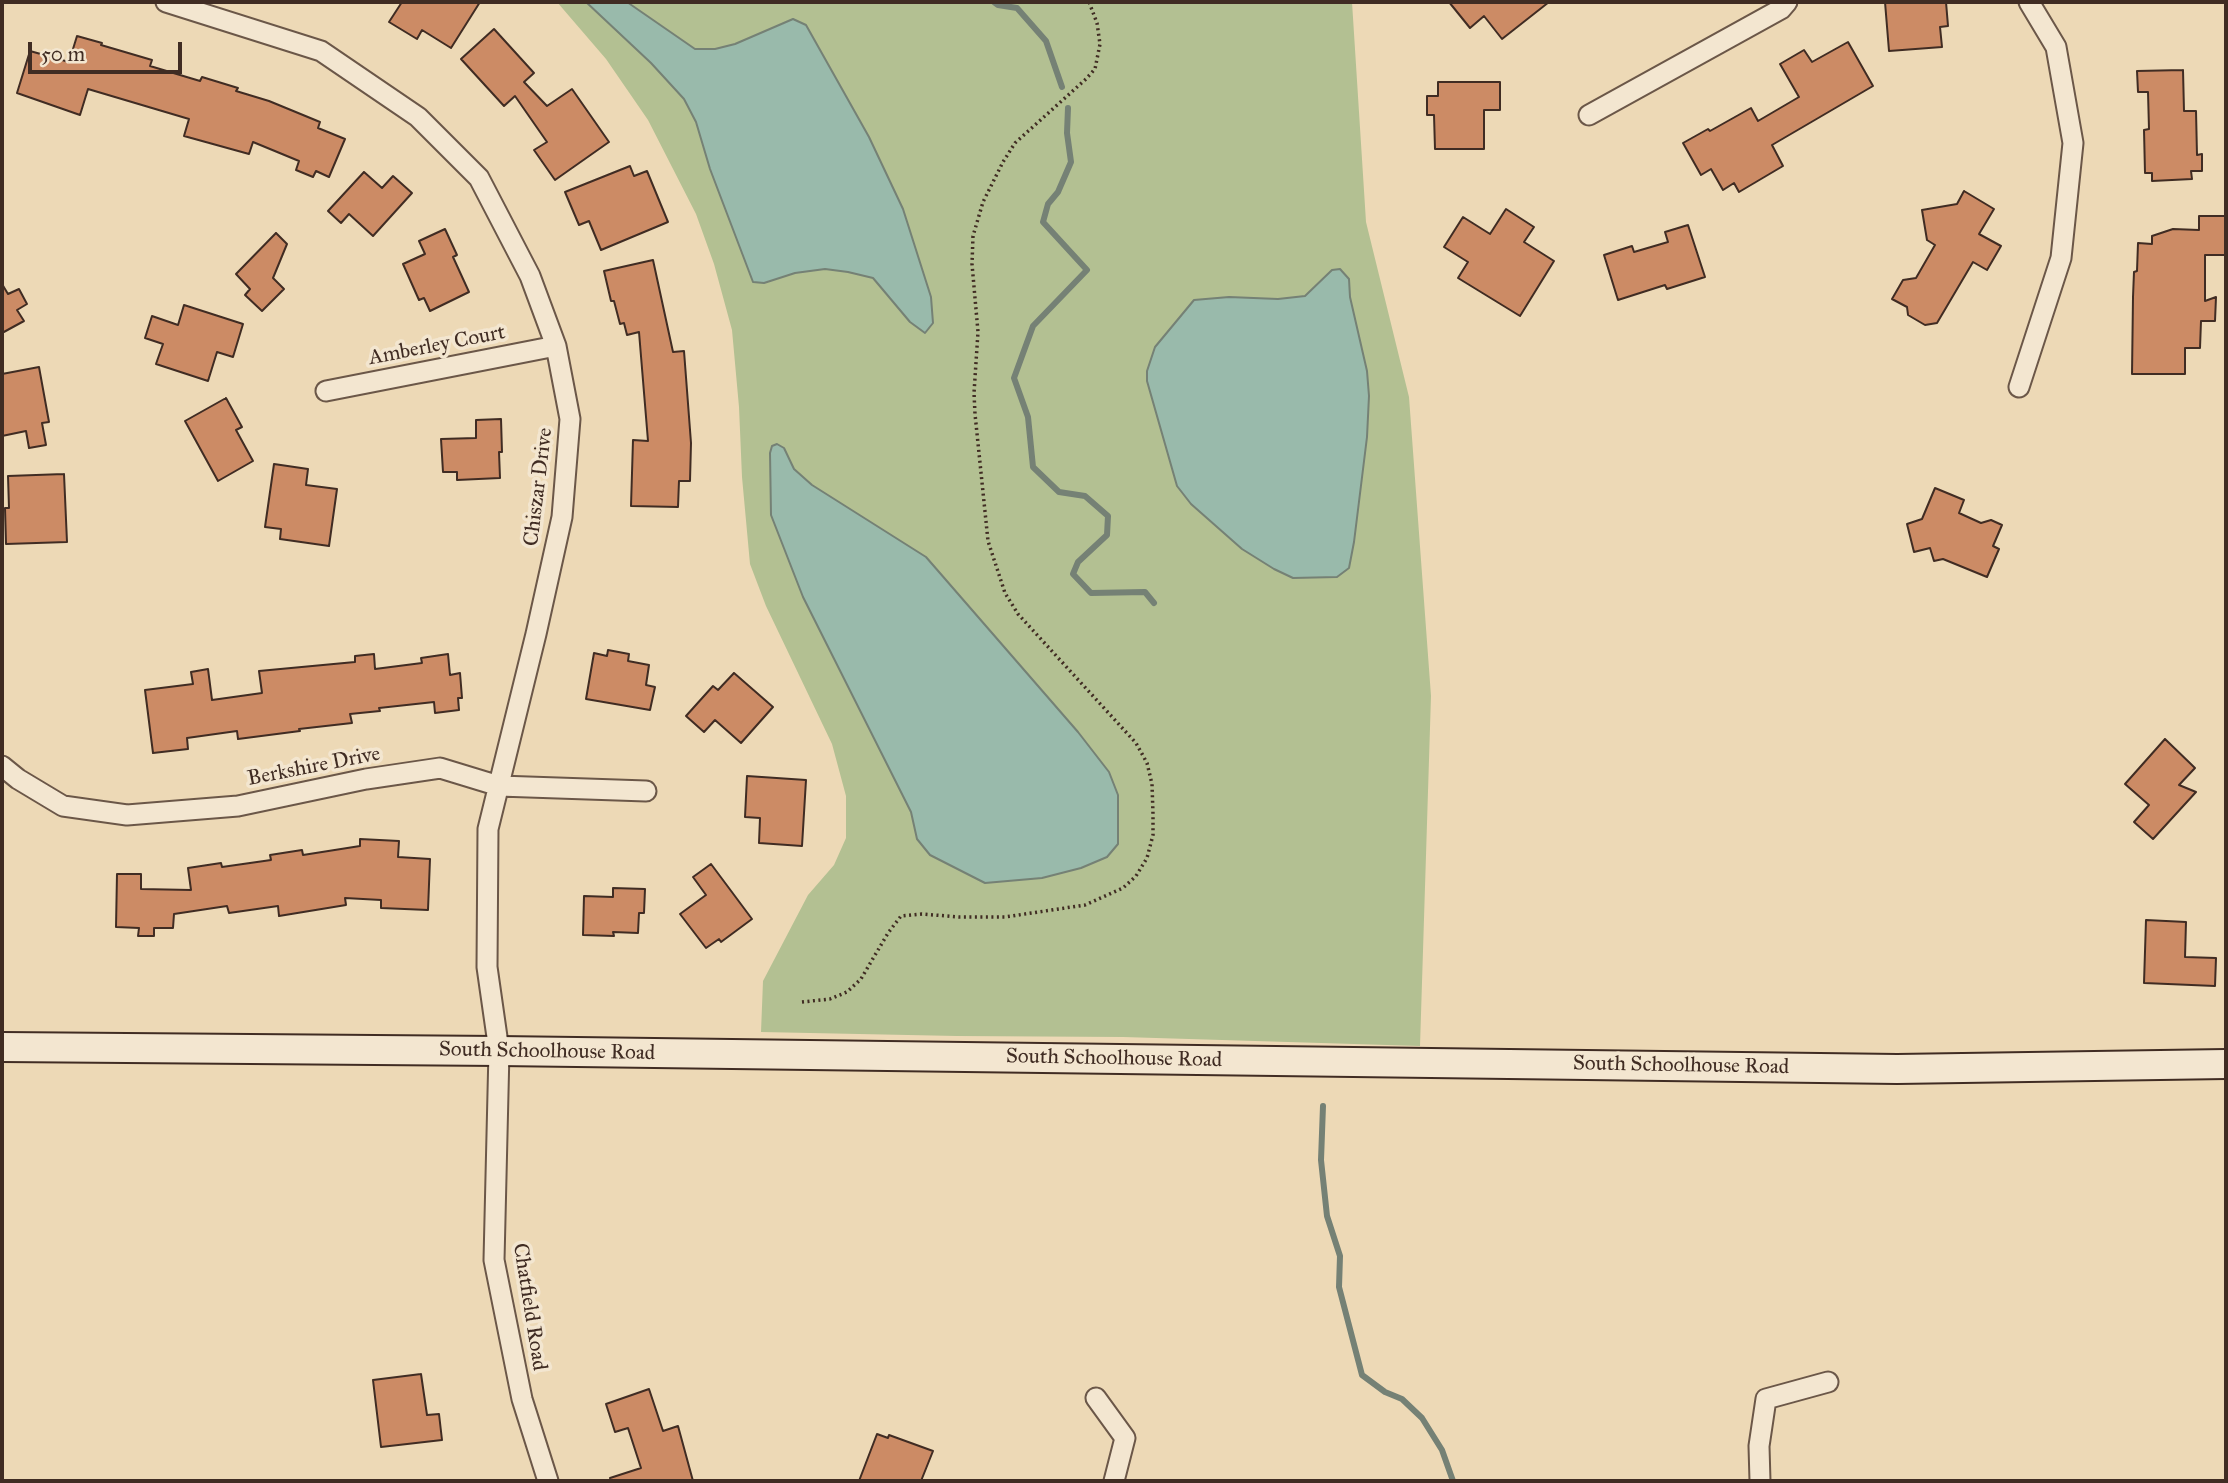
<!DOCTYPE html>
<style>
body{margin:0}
#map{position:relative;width:2228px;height:1483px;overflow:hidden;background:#edd9b6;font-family:"IM FELL Great Primer",serif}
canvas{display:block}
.frame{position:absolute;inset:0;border:4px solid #402c23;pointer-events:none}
.scale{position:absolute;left:28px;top:42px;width:154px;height:32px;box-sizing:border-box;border:4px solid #402c23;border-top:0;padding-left:9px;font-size:21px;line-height:24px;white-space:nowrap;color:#402c23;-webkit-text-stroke:5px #f3e6d0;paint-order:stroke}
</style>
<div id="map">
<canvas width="2228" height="1483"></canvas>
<div class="frame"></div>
<div class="scale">50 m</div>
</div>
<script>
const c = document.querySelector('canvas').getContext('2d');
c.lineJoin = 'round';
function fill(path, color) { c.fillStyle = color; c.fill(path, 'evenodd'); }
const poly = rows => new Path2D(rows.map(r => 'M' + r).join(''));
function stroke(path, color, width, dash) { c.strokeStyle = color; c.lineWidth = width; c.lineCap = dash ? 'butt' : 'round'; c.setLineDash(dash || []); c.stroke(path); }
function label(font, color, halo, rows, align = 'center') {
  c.font = font + ' "IM FELL Great Primer",serif'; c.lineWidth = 7; c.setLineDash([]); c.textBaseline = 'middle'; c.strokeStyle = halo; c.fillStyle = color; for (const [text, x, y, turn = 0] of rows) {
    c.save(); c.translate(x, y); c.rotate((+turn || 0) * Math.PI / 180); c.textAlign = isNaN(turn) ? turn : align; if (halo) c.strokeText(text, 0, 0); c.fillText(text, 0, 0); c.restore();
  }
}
fill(poly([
 [557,2,1352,2,1366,222,1409,397,1431,696,1420,1046,1123,1037,957,1036,761,1032,763,981,808,895,834,865,846,838,846,796,832,744,766,606,750,564,742,477,739,407,732,330,714,264,696,214,648,120,606,59]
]), '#b3c092');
const water = poly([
 [586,2,627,2,695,49,715,49,735,44,793,19,806,25,869,137,903,209,931,297,933,323,925,333,910,322,873,278,848,272,825,269,795,273,764,283,753,282,710,169,696,122,684,99,651,63,586,2],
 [1340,269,1349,279,1350,297,1367,371,1369,396,1367,437,1354,542,1349,568,1337,577,1293,578,1274,569,1242,549,1191,504,1177,486,1147,381,1147,371,1155,347,1194,300,1229,297,1278,299,1305,296,1332,270,1340,269],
 [777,444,784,448,794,469,812,485,926,557,1078,732,1109,772,1118,795,1118,844,1107,857,1081,868,1042,878,985,883,930,855,917,839,911,812,803,597,771,515,770,453,772,446,777,444]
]);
fill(water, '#99baab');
stroke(water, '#758175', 2);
stroke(poly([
 [994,2,998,5,1017,8,1046,41,1062,87],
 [1068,108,1067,133,1071,162,1058,192,1048,204,1043,222,1087,270,1033,326,1014,378,1028,417,1033,467,1059,492,1085,496,1108,516,1107,535,1078,562,1073,574,1091,593,1145,592,1154,603],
 [1323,1106,1321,1160,1327,1216,1340,1256,1339,1287,1362,1375,1385,1392,1402,1399,1422,1418,1442,1450,1453,1481]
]), '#758175', 6);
const building = poly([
 [402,2,480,2,451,48,422,30,417,39,389,22,402,2],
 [1449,2,1549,2,1502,39,1484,16,1470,28,1449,2],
 [1885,2,1946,2,1948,26,1940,27,1942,47,1889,51,1885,2],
 [494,29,534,73,524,82,547,106,572,89,609,142,555,180,534,150,547,142,515,96,504,106,461,59,494,29],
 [77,36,102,43,101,45,152,60,150,66,200,81,202,77,238,88,236,91,269,101,320,122,318,128,345,139,329,177,316,171,313,177,296,170,299,161,253,142,249,154,184,136,189,119,88,89,80,115,17,93,30,51,69,62,77,36],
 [1848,42,1873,86,1772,145,1783,166,1739,192,1734,183,1723,190,1711,169,1701,175,1683,143,1708,129,1710,131,1751,108,1758,121,1799,97,1780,64,1804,50,1812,62,1848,42],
 [2183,70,2184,111,2196,111,2197,155,2202,154,2202,171,2191,171,2192,179,2152,181,2152,173,2145,173,2144,130,2149,129,2148,92,2138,92,2137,71,2183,70],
 [1438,82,1500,82,1500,110,1484,110,1484,149,1435,149,1434,115,1427,115,1427,96,1438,96,1438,82],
 [630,166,634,176,647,171,668,222,601,250,589,221,579,225,565,192,630,166],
 [364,172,382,188,393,176,412,193,373,236,349,214,341,223,328,211,364,172],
 [1964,191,1994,209,1979,234,2001,246,1987,270,1973,262,1937,323,1925,325,1908,315,1907,307,1892,299,1903,280,1916,278,1935,245,1927,240,1922,210,1957,204,1964,191],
 [1506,209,1534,227,1524,242,1554,261,1520,316,1458,278,1468,262,1444,247,1463,217,1490,234,1506,209],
 [2199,216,2226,216,2226,255,2205,255,2205,301,2216,297,2215,321,2201,321,2200,348,2185,348,2185,374,2132,374,2133,297,2134,272,2137,271,2138,243,2152,244,2152,236,2173,229,2199,230,2199,216],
 [1688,225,1705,277,1667,289,1665,285,1618,300,1604,255,1632,246,1634,252,1668,242,1665,232,1688,225],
 [445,229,457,255,453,257,469,292,430,311,424,298,419,300,403,264,425,254,419,241,445,229],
 [276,233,287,244,273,278,284,289,262,311,245,295,250,289,236,274,276,233],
 [653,260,673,352,684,351,691,443,690,481,679,481,678,507,631,506,633,440,648,441,639,332,627,335,624,323,620,324,614,301,611,301,604,271,653,260],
 [2,284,8,294,19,289,27,304,17,310,24,321,2,333,2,284],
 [184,305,243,324,233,357,217,352,208,381,156,364,163,344,145,338,152,316,178,325,184,305],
 [39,367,49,422,42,423,46,445,29,448,26,431,2,436,2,374,39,367],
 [226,398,242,427,236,430,253,461,218,481,185,421,226,398],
 [501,419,502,452,499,452,500,478,457,480,457,472,443,472,441,439,476,438,476,420,501,419],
 [274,464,308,469,306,485,337,489,329,546,280,539,281,529,265,527,274,464],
 [64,474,67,542,6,544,5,508,9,508,8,476,64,474],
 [1935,488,1964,500,1959,513,1981,523,1991,520,2002,525,1993,546,1999,549,1987,577,1943,559,1934,561,1930,548,1914,552,1907,524,1922,519,1935,488],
 [608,650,629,654,628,661,649,665,646,685,655,687,650,710,586,699,594,653,607,656,608,650],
 [374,654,375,669,422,663,421,658,448,654,450,675,460,673,462,698,458,698,459,710,435,713,434,702,379,708,380,711,350,714,352,723,299,729,300,731,238,739,237,731,187,738,188,749,153,753,145,690,193,684,191,672,208,669,212,700,262,693,259,671,355,662,355,656,374,654],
 [734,673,773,707,741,743,715,720,704,732,686,716,713,686,718,690,734,673],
 [2165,739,2195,768,2179,785,2196,792,2153,839,2134,822,2149,805,2125,784,2165,739],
 [747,776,806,780,802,846,759,843,760,818,745,817,747,776],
 [360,839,399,841,398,857,430,859,428,910,381,908,381,900,345,898,346,905,279,916,278,906,229,913,227,906,174,914,173,928,154,928,154,936,138,936,139,928,116,927,117,874,141,874,141,889,191,890,188,868,221,863,222,867,271,860,270,855,302,850,303,855,360,846,360,839],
 [711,864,752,919,721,942,719,939,706,948,680,914,706,895,693,877,711,864],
 [613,888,645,889,644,913,639,913,638,933,613,932,614,936,583,935,584,896,613,897,613,888],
 [2146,920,2186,922,2185,957,2216,958,2215,986,2144,983,2146,920],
 [421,1374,427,1415,439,1414,442,1440,381,1447,373,1380,421,1374],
 [649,1389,663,1431,678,1426,693,1481,611,1481,610,1478,641,1468,628,1428,615,1432,606,1404,649,1389],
 [877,1434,888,1438,889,1435,933,1451,921,1481,859,1481,877,1434]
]);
fill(building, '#cc8b65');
stroke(building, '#402c23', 2);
const street = poly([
 [166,2,321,51,418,117,479,178,530,276,556,346,570,419,562,517,536,634,488,829,487,967,499,1051,494,1260,522,1399,548,1481],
 [1589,115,1781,9,1787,2],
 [2019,387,2061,258,2073,143,2056,47,2029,2],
 [326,391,556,346],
 [2,766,18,779,63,806,127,815,238,806,366,779,440,768,499,786,646,791],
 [1096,1398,1125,1438,1114,1481],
 [1760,1481,1759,1446,1766,1399,1828,1382]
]);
const secondary = poly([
 [2,1047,499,1051,1897,1069,2226,1064]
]);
stroke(street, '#6b5748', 23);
stroke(secondary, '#402c23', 32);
stroke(poly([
 [802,1002,830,999,847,992,861,979,888,933,901,916,922,914,959,917,1005,917,1085,905,1123,888,1136,876,1147,858,1153,835,1153,814,1152,784,1147,763,1136,743,1018,614,1005,593,988,541,975,414,974,393,978,332,972,264,973,236,983,202,1003,162,1015,143,1086,79,1095,69,1100,44,1097,23,1089,2]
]), '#402c23', 3.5, [2, 3.5]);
stroke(street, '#f3e6d0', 19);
stroke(secondary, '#f3e6d0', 28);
label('21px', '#402c23', '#f3e6d0', [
 ["Amberley Court",437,346,-11],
 ["Chiszar Drive",539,487,-83],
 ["Berkshire Drive",314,767,-11],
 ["South Schoolhouse Road",547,1052,1],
 ["South Schoolhouse Road",1114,1059,1],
 ["South Schoolhouse Road",1681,1066,1],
 ["Chatfield Road",529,1307,81]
]);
</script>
